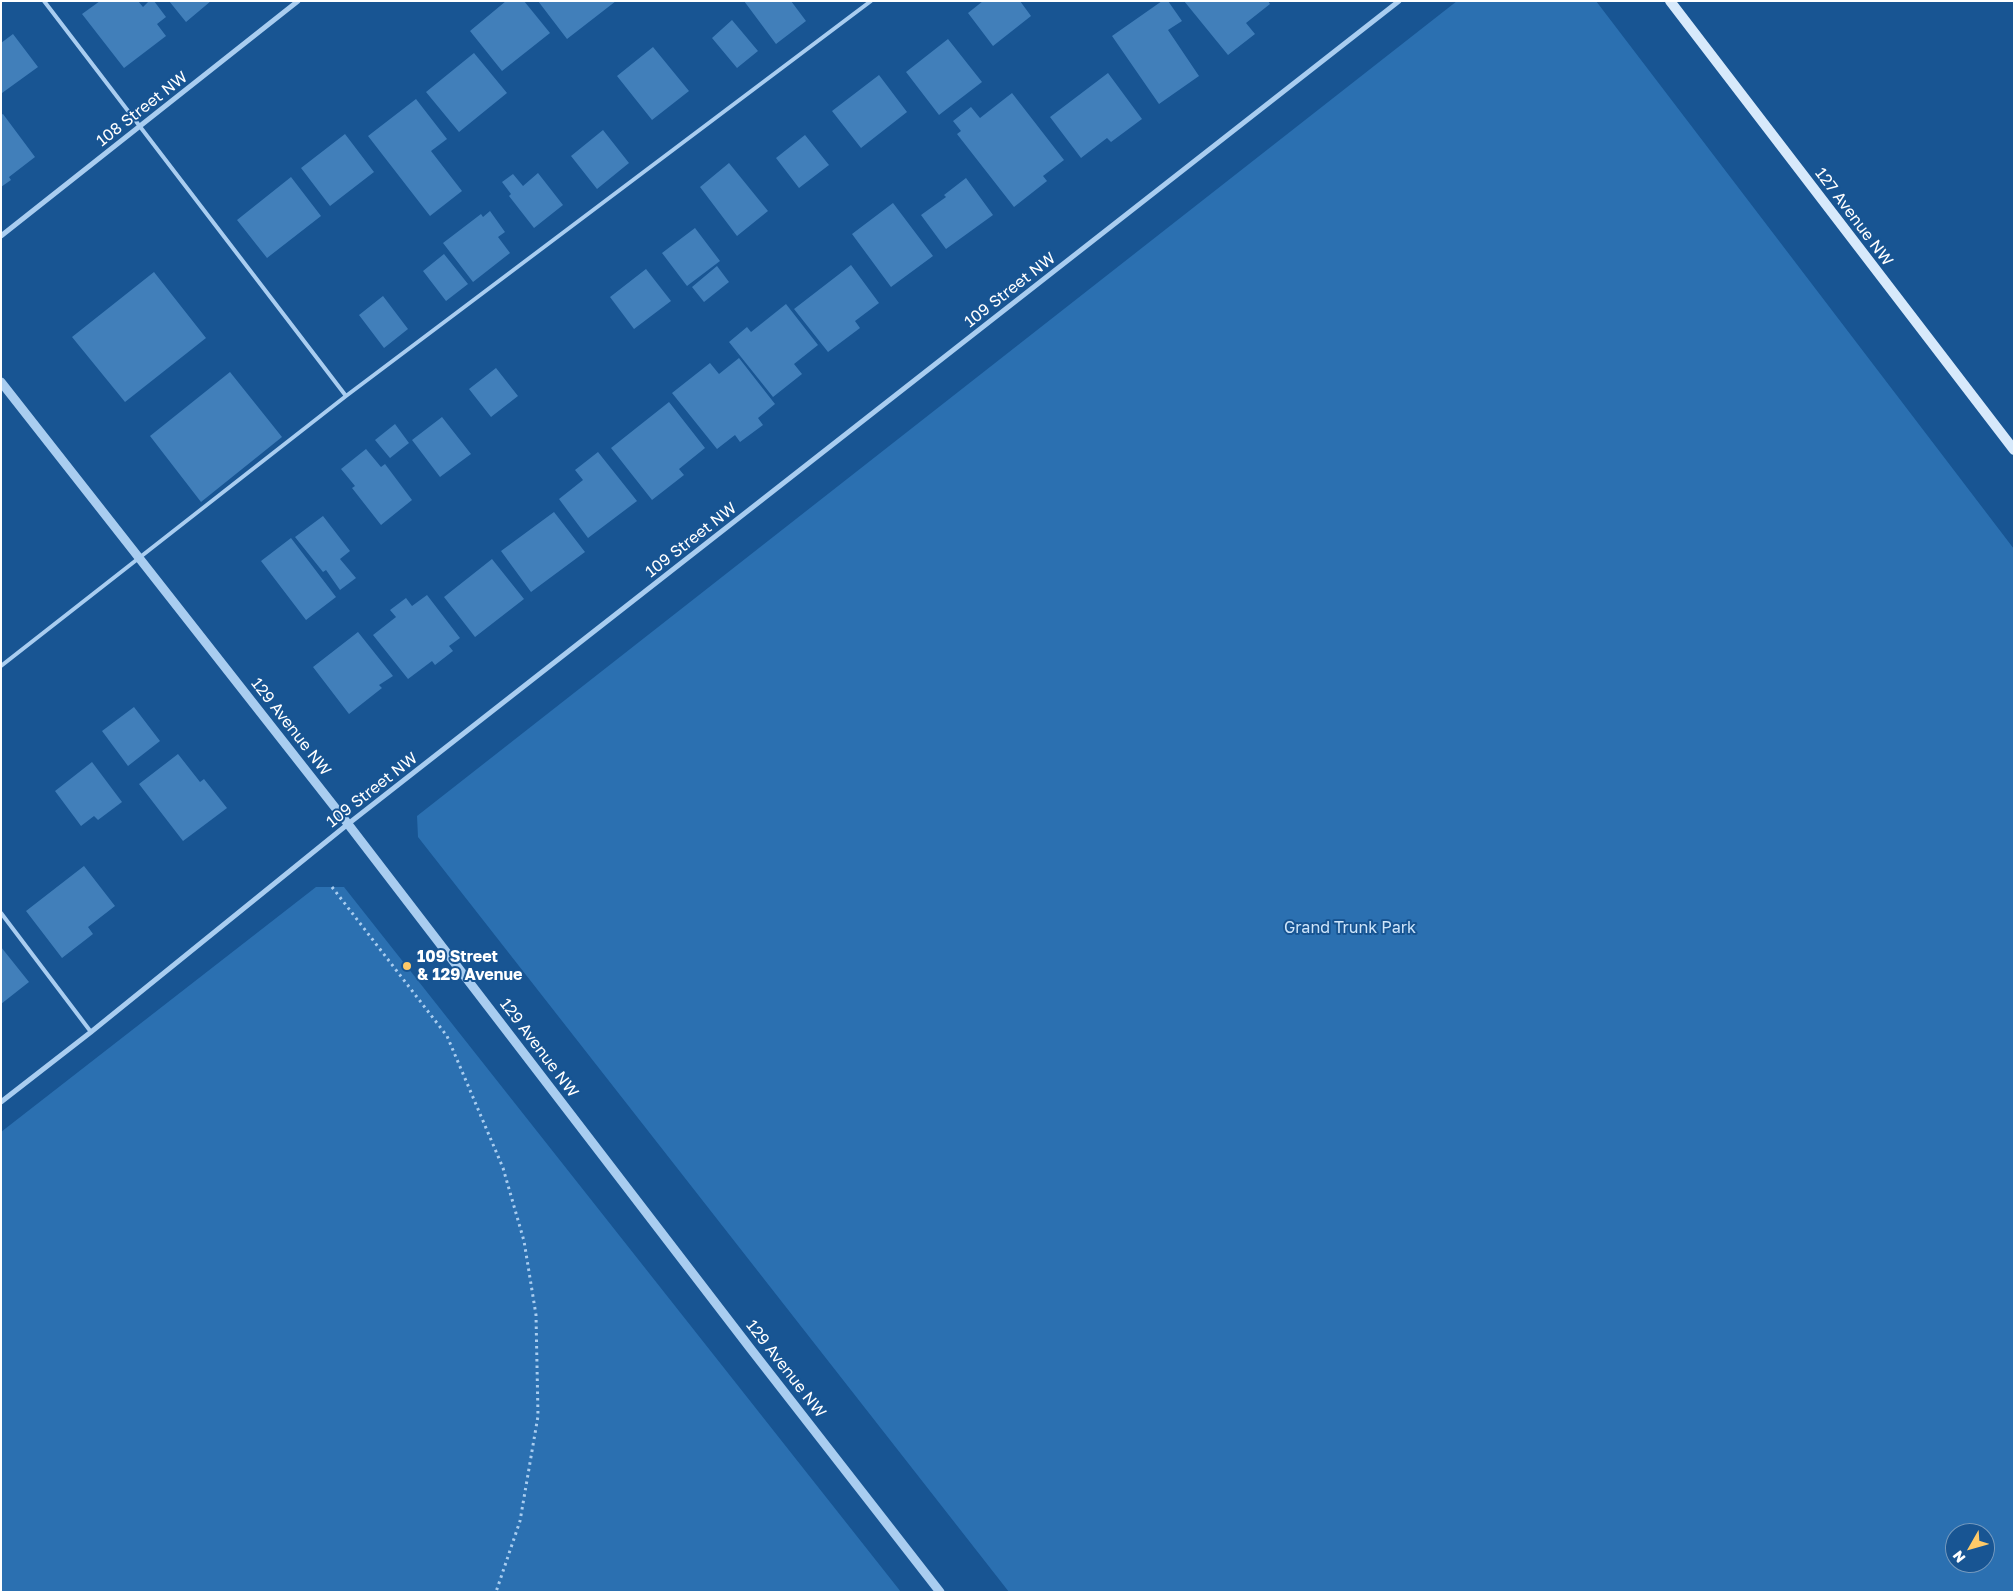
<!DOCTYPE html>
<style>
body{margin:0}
#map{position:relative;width:2015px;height:1593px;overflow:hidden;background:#185593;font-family:"Golos Text",sans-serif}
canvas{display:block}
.frame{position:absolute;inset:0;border:2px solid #fff;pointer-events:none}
.north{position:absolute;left:1945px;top:1523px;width:50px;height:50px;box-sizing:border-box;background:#185593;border:1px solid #7499be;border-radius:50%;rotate:232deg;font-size:14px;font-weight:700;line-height:20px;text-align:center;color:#fff}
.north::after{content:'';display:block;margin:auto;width:18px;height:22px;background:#ffca68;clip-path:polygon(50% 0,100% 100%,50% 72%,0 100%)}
</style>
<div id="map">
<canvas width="2015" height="1593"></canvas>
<div class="frame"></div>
<div class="north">N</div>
</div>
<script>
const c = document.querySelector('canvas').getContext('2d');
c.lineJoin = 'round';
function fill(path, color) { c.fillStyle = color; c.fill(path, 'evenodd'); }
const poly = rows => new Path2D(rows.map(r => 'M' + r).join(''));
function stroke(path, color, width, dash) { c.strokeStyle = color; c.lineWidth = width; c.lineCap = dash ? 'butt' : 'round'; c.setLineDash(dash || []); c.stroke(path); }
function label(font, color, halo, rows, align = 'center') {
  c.font = font + ' "Golos Text",sans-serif'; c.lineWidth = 4; c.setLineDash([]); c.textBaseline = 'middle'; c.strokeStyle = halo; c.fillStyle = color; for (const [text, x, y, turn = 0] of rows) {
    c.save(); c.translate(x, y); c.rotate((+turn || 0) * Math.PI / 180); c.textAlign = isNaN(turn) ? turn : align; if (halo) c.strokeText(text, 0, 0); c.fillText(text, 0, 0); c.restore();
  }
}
fill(poly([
 [1457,1,1596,1,2014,549,2014,1592,1009,1592,418,837,417,816],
 [1955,1533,1985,1533,1985,1563,1955,1563],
 [316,887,344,887,901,1592,1,1592,1,1132]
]), '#2b70b1');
fill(poly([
 [100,1,138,1,143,7,149,1,154,1,166,17,157,24,166,36,124,68,82,14],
 [169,1,211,1,186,22],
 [506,1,524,1,550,33,502,71,470,31],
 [538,1,616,1,567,39],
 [744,1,791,1,806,21,776,44],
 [983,1,1020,1,1031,16,993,46,968,13],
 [1162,1,1168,1,1182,21,1168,30,1199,76,1159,104,1112,36],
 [1184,1,1268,1,1270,4,1246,23,1255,34,1228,55],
 [732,20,758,51,737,68,712,38],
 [13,34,38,67,2,93,1,43],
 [948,39,982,82,939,115,906,72],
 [653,47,689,91,652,120,617,76],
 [474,53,507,93,459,132,426,92],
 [1108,73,1142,119,1111,142,1107,138,1081,158,1050,117],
 [879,75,907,112,861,148,832,111],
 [1012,93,1064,160,1043,176,1047,181,1014,207,957,134,961,131,953,121,971,107,980,118],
 [416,99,447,139,431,151,462,191,430,216,368,136],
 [3,114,35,157,9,177,11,180,1,187,1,115],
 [603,130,629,163,597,189,571,156],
 [345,134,374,172,330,206,301,168],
 [805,135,829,165,799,188,776,158],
 [729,163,768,211,737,236,700,187],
 [538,173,563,205,534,228,509,196,511,194,502,182,513,174,523,186],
 [291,177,321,216,267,258,237,220],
 [966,178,993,215,946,249,921,215,946,197,944,195],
 [893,203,933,256,891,287,852,234],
 [490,211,505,232,498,237,510,253,473,282,443,243,481,214,483,217],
 [695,228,720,261,687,286,662,253],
 [444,254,468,284,446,301,423,271],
 [851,265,879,303,855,321,860,328,828,352,794,309],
 [717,266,729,282,704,302,692,287],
 [646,269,671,301,634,329,610,297],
 [154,272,206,338,125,402,72,337],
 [383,296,408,329,384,348,359,315],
 [786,304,818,345,794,364,802,374,773,397,729,342,747,327,751,332],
 [739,358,775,404,758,418,763,425,740,442,735,435,717,449,672,393,710,363,719,374],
 [496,368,518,396,491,417,469,389],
 [230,372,282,437,201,502,150,436],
 [669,402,705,448,679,469,684,475,652,500,611,448],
 [442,417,471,454,440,477,412,440],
 [395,424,409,443,390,458,375,440],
 [366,449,381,467,385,464,412,500,381,525,352,488,355,486,341,469],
 [598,452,637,501,588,538,559,499,583,480,575,470],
 [554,512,585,552,531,592,501,551],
 [323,516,350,551,340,559,356,578,340,590,326,570,323,572,295,537],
 [291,538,336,597,306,620,261,561],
 [492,559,524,599,475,637,444,597],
 [427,595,460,638,449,646,453,651,435,665,432,661,408,679,373,635,396,617,390,610,406,598,412,606],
 [358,632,393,676,379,685,382,688,349,714,313,667],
 [134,707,160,741,128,766,102,731],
 [178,754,200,782,204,779,227,808,183,841,139,784],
 [92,762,122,802,98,820,94,816,81,826,55,791],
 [84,866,115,906,88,927,93,934,62,958,26,911],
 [1,947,29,982,1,1004]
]), '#417fba');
stroke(poly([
 [332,887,447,1036,503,1168,524,1241,536,1315,538,1416,520,1521,496,1592]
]), '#a9cdf0', 3, [2.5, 4]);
stroke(poly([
 [44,1,346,396],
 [1,666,346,396,871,1],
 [1,913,91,1032]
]), '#a9cdf0', 4);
stroke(poly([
 [1,236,298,1],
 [1,1102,91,1032,348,824,1399,1]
]), '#a9cdf0', 5);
stroke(poly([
 [1,382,348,824,750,1348,940,1592]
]), '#a9cdf0', 9);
stroke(poly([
 [1670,1,2014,450]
]), '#d7e9fb', 10);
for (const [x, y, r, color] of [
 [407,966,5,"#ffca68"]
]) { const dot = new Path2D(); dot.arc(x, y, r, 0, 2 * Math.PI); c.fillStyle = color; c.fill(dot); stroke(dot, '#185593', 2); }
label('16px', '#fff', '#185593', [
 ["108 Street NW",142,109,-38],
 ["127 Avenue NW",1854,217,53],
 ["109 Street NW",1010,290,-38],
 ["109 Street NW",691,540,-38],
 ["129 Avenue NW",291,727,52],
 ["109 Street NW",372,790,-38],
 ["129 Avenue NW",539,1048,53],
 ["129 Avenue NW",786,1369,52]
]);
label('16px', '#cfe6fb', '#185593', [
 ["Grand Trunk Park",1350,928]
]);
label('bold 16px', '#fff', '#185593', [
 ["109 Street",417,957],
 ["& 129 Avenue",417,975]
], 'left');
</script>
